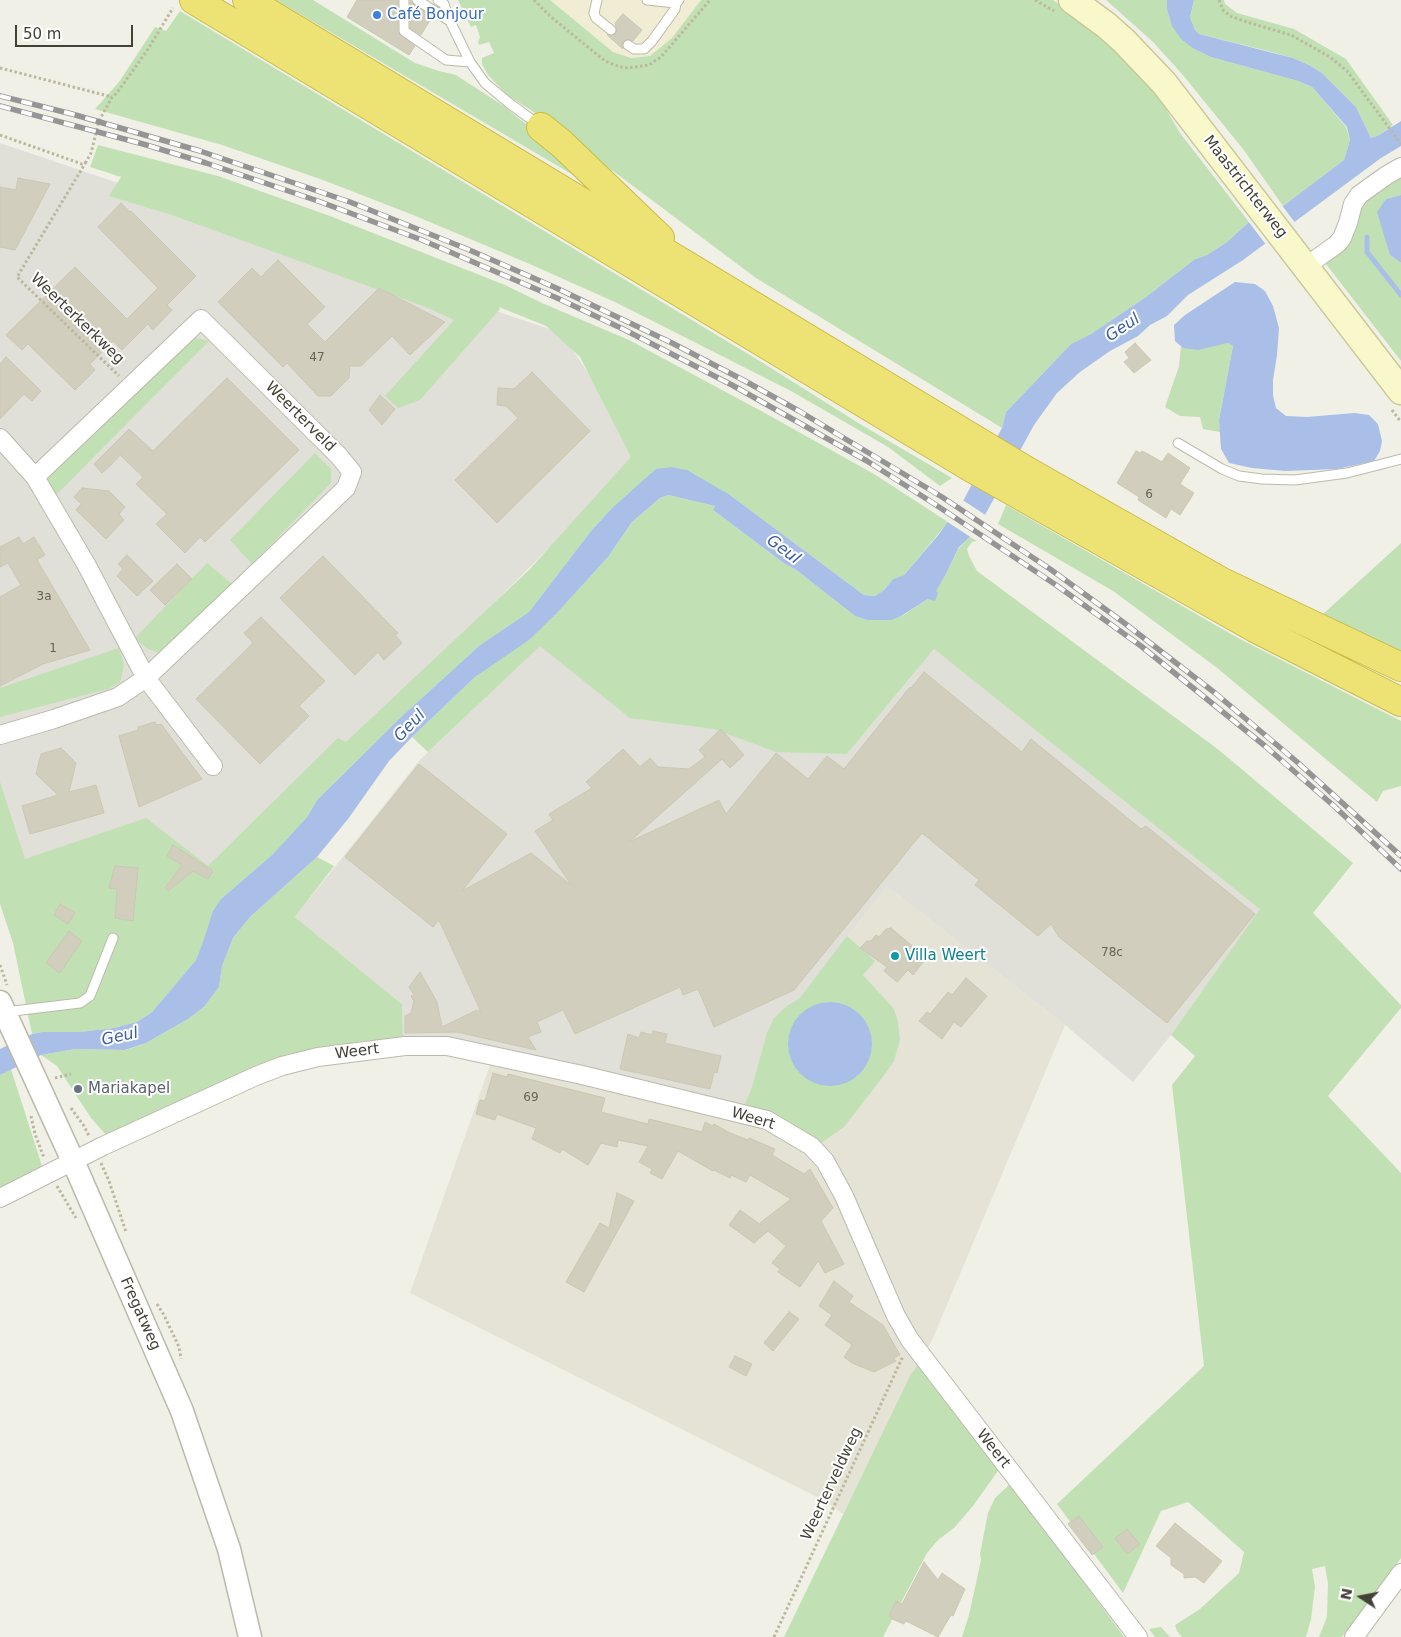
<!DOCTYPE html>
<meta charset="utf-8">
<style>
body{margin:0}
#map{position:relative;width:1401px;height:1637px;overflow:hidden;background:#f1f0e7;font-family:"DejaVu Sans",sans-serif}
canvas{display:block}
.north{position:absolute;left:1336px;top:1572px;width:50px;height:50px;-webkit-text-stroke:4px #fff;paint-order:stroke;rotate:281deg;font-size:14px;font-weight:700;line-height:20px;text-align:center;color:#434136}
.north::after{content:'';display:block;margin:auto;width:18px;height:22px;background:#434136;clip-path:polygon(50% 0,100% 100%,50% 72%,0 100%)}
.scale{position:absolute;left:15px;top:25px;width:118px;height:22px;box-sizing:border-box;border:2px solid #434136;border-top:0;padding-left:6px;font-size:15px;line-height:18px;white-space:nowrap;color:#434136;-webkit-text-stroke:4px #fff;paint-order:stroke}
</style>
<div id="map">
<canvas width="1401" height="1637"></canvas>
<div class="north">N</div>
<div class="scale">50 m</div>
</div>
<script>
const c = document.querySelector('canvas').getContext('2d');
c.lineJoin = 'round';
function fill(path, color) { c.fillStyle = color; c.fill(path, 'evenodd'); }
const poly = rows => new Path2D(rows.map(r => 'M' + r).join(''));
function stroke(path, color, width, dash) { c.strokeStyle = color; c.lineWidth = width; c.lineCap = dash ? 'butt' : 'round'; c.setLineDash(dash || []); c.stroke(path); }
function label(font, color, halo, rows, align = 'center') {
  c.font = font + ' "DejaVu Sans",sans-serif'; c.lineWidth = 4; c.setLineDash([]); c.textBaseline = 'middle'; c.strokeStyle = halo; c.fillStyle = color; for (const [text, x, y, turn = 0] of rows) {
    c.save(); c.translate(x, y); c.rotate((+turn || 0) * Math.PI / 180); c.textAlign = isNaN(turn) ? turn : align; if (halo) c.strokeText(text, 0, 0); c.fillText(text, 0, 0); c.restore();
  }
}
fill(poly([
 [887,886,1065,1025,933,1338,921,1362,843,1514,823,1500,410,1293,490,1065,447,1037,744,1107,799,999]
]), '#e4e3d5');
fill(poly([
 [550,0,701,0,672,38,650,56,630,58,613,52]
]), '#f1ecd4');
fill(poly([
 [0,143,561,333,643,454,310,787,207,871,27,866,0,800],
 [540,645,847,754,934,649,1135,805,1261,909,1171,1035,1133,1082,1065,1025,887,886,799,999,744,1107,447,1037,403,1037,402,1004,295,917,419,761]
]), '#e0dfd8');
fill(poly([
 [276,0,313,0,415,63,439,71,456,75,505,107,538,134,585,182],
 [458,0,550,0,613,52,631,58,650,56,672,38,701,0,1053,0,1089,24,1156,92,1180,133,1249,222,1227,242,1207,255,1195,259,1146,297,1091,334,1071,344,1006,412,1002,428,756,278,613,171,595,163,543,118,507,95,488,75,482,64,482,58,494,53,489,42,479,45,478,42,480,37,476,25,471,27],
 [1106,0,1167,0,1167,9,1194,49,1211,57,1298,81,1312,87,1346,127,1350,140,1344,160,1283,206,1243,149,1182,74,1153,42],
 [1194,0,1224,0,1225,4,1237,13,1294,29,1346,59,1393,125,1379,135,1371,138,1356,107,1322,73,1309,65,1293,58,1268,51,1199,34,1195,30,1190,17],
 [180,11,763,363,860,424,952,478,940,486,888,447,791,391,617,303,532,265,413,215,323,180,222,145,95,109,119,82,155,27,166,31],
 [98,145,218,176,330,216,505,285,542,303,629,340,763,412,874,474,948,522,904,575,893,579,884,590,875,596,864,595,730,495,630,492,613,507,591,531,529,612,480,645,401,717,317,800,307,817,273,854,221,899,196,960,152,1012,137,1022,114,1028,79,1032,42,1032,32,1034,13,943,0,904,0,782,25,859,146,818,208,866,338,738,346,742,529,570,631,457,580,357,546,326,499,307,500,309,420,400,398,408,385,396,454,320,426,307,172,215,109,196,121,177,90,167],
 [1401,177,1401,195,1386,199,1390,255,1401,263,1401,361,1326,264,1344,246,1362,203,1394,178],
 [196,338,209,341,56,495,47,480,53,470,187,342],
 [1228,343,1233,346,1219,420,1220,432,1203,429,1200,417,1180,416,1165,407,1179,366,1181,346,1183,348],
 [315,453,331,469,331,483,252,564,230,540],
 [668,495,715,506,713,510,785,564,795,569,855,616,867,620,902,616,928,599,930,599,946,574,959,548,970,537,977,541,972,542,967,549,969,556,977,571,1219,750,1353,863,1313,913,1401,1005,1401,1008,1328,1096,1401,1173,1401,1558,1342,1637,1319,1637,1327,1617,1328,1583,1325,1566,1312,1569,1315,1587,1311,1619,1306,1637,1182,1637,1177,1631,1175,1625,1200,1609,1239,1573,1244,1552,1188,1502,1161,1511,1123,1593,1057,1504,1204,1366,1172,1085,1195,1056,1171,1035,1260,909,934,649,847,754,776,752,714,729,630,718,540,646,428,752,412,737,475,677,557,613,608,557,632,522,660,498],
 [1006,505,1238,638,1401,721,1401,786,1383,791,1377,802,1216,667,1113,591,998,524],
 [1401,543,1401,656,1322,615],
 [207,563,232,584,163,654,148,649,137,641,135,638],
 [119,648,124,665,120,683,108,689,0,717,0,688],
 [317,857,334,866,295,917,402,1004,403,1037,385,1040,363,1041,288,1054,255,1066,238,1078,107,1136,91,1118,57,1066,41,1055,75,1049,126,1050,146,1043,188,1019,204,1007,219,987,222,966,233,938,250,917],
 [847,936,875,961,863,975,894,1009,898,1022,900,1040,894,1061,885,1074,844,1127,821,1143,744,1107,752,1087,767,1033,774,1018,788,1005,799,999],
 [824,1002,840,1003,870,1031,872,1047],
 [11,1069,42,1166,20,1177,0,1189,0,1075],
 [921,1362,928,1380,1000,1468,973,1506,954,1528,938,1540,927,1553,883,1637,784,1637,911,1374],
 [1011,1483,1124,1637,962,1637,969,1615,981,1560,980,1554,988,1513,995,1498],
 [1161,1627,1170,1637,1155,1637,1149,1629]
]), '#c1e1b4');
fill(poly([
 [1167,0,1194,0,1190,17,1195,30,1199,34,1293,58,1309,65,1322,73,1356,107,1371,138,1379,135,1401,121,1401,146,1381,158,1243,260,1188,295,1167,316,1150,325,1138,336,1110,351,1080,372,1057,393,1034,425,985,515,970,537,959,547,946,574,936,591,938,593,935,601,928,599,901,616,891,620,867,620,855,616,795,569,785,564,713,510,715,506,668,495,660,498,632,522,608,557,557,613,529,640,475,677,412,737,389,761,348,819,317,857,250,917,233,938,222,966,219,987,204,1007,188,1019,146,1043,125,1050,75,1049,41,1055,0,1075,0,1049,32,1034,42,1032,79,1032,114,1028,137,1022,152,1012,196,960,203,942,213,911,221,899,273,854,307,817,317,800,401,717,480,645,529,612,591,531,613,507,656,469,671,467,687,470,730,495,864,595,875,596,884,590,893,579,904,575,939,534,963,501,1002,428,1006,412,1071,344,1091,334,1146,297,1195,259,1207,255,1227,242,1249,222,1283,206,1344,160,1350,140,1347,127,1312,87,1298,81,1211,57,1194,49,1181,39,1172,26,1167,9],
 [1401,195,1401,263,1390,255,1377,212,1386,199],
 [1235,282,1255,284,1265,291,1273,306,1279,328,1277,355,1273,380,1273,395,1276,408,1286,416,1307,417,1354,413,1369,415,1378,424,1382,441,1380,451,1374,461,1337,469,1286,471,1252,468,1229,463,1221,449,1219,420,1233,346,1228,343,1198,350,1183,348,1175,341,1174,325,1185,315],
 '788 1044a42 42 0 1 1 84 0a42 42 0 1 1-84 0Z'
]), '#a9bfe7');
fill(poly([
 [1281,204,1296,224,1267,246,1248,221],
 [961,499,987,516,972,538,946,521]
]), '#f1f0e7');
stroke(poly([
 [1367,237,1367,252,1401,295]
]), '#a9bfe7', 5);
const building = poly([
 [357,0,398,0,398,33,415,46,409,55,347,17,357,0],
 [410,0,414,5,432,17,421,35,410,28,410,0],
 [623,14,642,30,633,41,628,39,623,41,622,45,623,49,607,35,613,36,616,33,617,30,615,23,623,14],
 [18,178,50,184,15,250,0,247,0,187,16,190,18,178],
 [121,203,130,212,131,211,196,276,167,305,172,310,153,330,148,324,122,350,113,341,90,364,95,370,75,390,28,344,22,350,6,335,75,267,127,319,158,288,98,227,121,203],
 [278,260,325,307,307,324,325,342,379,288,445,322,410,355,392,336,361,366,350,366,349,378,331,396,318,396,287,363,283,367,218,302,252,268,261,277,278,260],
 [1135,343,1151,360,1134,373,1124,362,1129,358,1125,352,1135,343],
 [6,357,41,391,32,401,24,394,0,419,0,364,6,357],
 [532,372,590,431,497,523,455,480,518,418,506,406,497,405,498,388,514,389,532,372],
 [227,378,299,450,205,542,200,537,185,553,156,524,167,514,136,484,143,477,120,455,111,465,102,473,94,464,129,429,153,451,227,378],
 [380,395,395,409,382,425,369,410,380,395],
 [1136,451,1141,453,1142,451,1148,454,1162,462,1168,453,1190,468,1180,484,1194,493,1180,515,1171,509,1166,518,1138,500,1139,497,1117,483,1136,451],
 [82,488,109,491,125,507,119,514,124,520,106,539,76,510,81,504,74,497,82,488],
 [19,537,23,544,34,537,45,555,37,560,90,650,43,664,0,686,0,597,21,585,8,563,0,567,0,547,19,537],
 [127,555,153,581,137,596,117,576,123,569,118,564,127,555],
 [323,556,398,633,395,635,402,643,384,660,378,652,355,675,280,598,323,556],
 [177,564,192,579,165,605,150,590,177,564],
 [261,617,325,681,299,706,309,716,260,764,196,699,253,643,244,633,261,617],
 [924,672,1022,752,1031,739,1141,829,1146,826,1255,914,1167,1023,1059,937,1051,924,1038,936,975,885,979,880,922,833,794,990,714,1027,698,989,683,995,680,987,575,1034,563,1010,537,1022,541,1032,528,1037,536,1050,457,1032,405,1033,405,1016,411,1013,414,1001,411,996,414,995,409,987,420,972,437,1002,442,1027,477,1010,481,1012,439,920,433,927,345,857,419,764,507,834,462,891,531,853,571,885,535,831,553,820,549,814,592,788,586,782,623,749,640,767,650,758,658,767,689,769,705,757,699,750,721,729,744,755,730,768,722,759,629,842,719,800,726,814,776,753,808,779,827,756,844,769,910,687,911,688,924,672],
 [155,722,156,725,161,724,202,779,139,807,119,736,138,730,138,727,155,722],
 [61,748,76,763,69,792,96,785,104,813,30,834,22,806,58,795,36,774,41,754,61,748],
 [173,845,213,871,208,879,193,871,168,891,165,888,182,865,167,856,173,845],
 [115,866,138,868,133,921,115,918,117,889,109,888,115,866],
 [60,904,75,913,68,924,54,915,60,904],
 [891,928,917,950,917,956,924,961,913,975,908,970,897,982,884,971,887,967,860,948,867,941,871,941,876,935,879,937,886,929,891,928],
 [69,931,82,941,60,973,46,963,69,931],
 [966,978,987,996,961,1027,954,1022,942,1039,919,1021,927,1012,930,1014,948,992,952,995,966,978],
 [653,1031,667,1034,665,1043,721,1056,717,1073,714,1072,710,1089,620,1069,628,1034,639,1038,641,1032,652,1035,653,1031],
 [493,1073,507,1077,508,1074,605,1098,601,1112,648,1124,649,1119,702,1132,705,1122,713,1126,714,1124,730,1133,748,1140,749,1138,775,1149,772,1155,804,1174,810,1169,833,1208,821,1221,844,1264,825,1273,818,1261,800,1287,778,1272,780,1269,772,1263,786,1246,768,1231,754,1243,729,1225,740,1210,761,1225,760,1223,791,1199,750,1175,746,1182,731,1175,730,1178,714,1170,713,1171,678,1151,662,1179,650,1173,652,1169,639,1162,648,1146,618,1140,617,1147,601,1143,588,1165,562,1149,560,1153,532,1139,536,1128,497,1114,495,1120,476,1114,480,1100,485,1101,493,1073],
 [617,1193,634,1201,584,1292,566,1282,600,1223,609,1228,617,1193],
 [834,1281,853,1296,849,1302,883,1325,900,1355,894,1358,896,1361,874,1372,852,1363,844,1357,852,1345,825,1325,832,1315,819,1306,834,1281],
 [789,1312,799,1319,773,1351,764,1343,789,1312],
 [735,1356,752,1364,746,1376,729,1367,735,1356],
 [1079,1516,1103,1547,1092,1555,1068,1524,1079,1516],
 [1175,1523,1222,1561,1204,1583,1195,1577,1184,1578,1184,1574,1171,1565,1171,1558,1156,1546,1175,1523],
 [1127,1529,1140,1544,1127,1554,1115,1538,1127,1529],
 [924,1562,938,1580,942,1573,965,1589,953,1616,951,1615,938,1637,906,1621,904,1624,892,1619,893,1618,889,1615,896,1601,902,1604,924,1562]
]);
fill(building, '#d1cebd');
stroke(building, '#cbc8b1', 1);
const service = poly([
 [404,0,404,31,446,60,470,62],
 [417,0,450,21,470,62,485,83,509,103,539,125],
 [438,0,444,4,450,21],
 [597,0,594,13,596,18,611,30],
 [647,0,676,3,679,0],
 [628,45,634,49,644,49,652,41,675,9,676,3],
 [1178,443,1222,469,1239,476,1262,479,1295,480,1347,473,1401,459],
 [5,1012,80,1003,90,996,113,938]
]);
const minor = poly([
 [1305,267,1337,244,1342,238,1348,223,1353,204,1359,195,1387,175,1401,167],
 [0,438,35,477,86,564,146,678,213,766],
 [0,735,54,719,118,697,146,678,346,488,352,472,338,455,201,319,35,477],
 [0,1198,103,1146,256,1076,282,1066,318,1057,405,1046,447,1046,582,1075,767,1120,811,1146,825,1161,844,1196,896,1316,910,1340,1138,1637],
 [1354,1637,1401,1573]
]);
const tertiary = poly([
 [0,1002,73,1161,182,1411,229,1549,250,1637]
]);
const secondary = poly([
 [1072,0,1106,25,1123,40,1164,83,1401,391]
]);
const motorway = poly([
 [194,0,970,467,1255,628,1401,702],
 [247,0,1027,471,1222,582,1401,667],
 [541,127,562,144,660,238]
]);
stroke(service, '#bbbaaa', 11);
stroke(minor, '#bbbaaa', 20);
stroke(tertiary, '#bbbaaa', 25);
stroke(secondary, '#c9c899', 29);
stroke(motorway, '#cbbb47', 30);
stroke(poly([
 [534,0,551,17,605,61,620,67,628,68,649,65,661,57,710,0],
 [1035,0,1054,11],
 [1219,0,1223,10,1230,16,1247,22,1291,35,1330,57,1347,71,1401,144],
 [0,68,112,97],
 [0,135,82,164,86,162,91,153,99,121,112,97,117,93,148,49,173,8],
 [86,162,17,277,119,376],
 [1392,410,1401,422],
 [0,965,7,985],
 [55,1078,71,1074],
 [71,1108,84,1126,89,1136],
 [31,1116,35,1134,44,1158],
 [101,1163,109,1181,126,1232],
 [57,1186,76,1218],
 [157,1304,164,1315,179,1347,181,1359],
 [774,1637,903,1356]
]), '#bcb89d', 3, [2.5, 2.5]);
stroke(service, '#fff', 9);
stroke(minor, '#fff', 18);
stroke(tertiary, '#fff', 22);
stroke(secondary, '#f8f8ca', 26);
stroke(motorway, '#ede375', 28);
const rail = poly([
 [0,96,72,114,200,151,350,202,467,249,554,287,672,343,745,381,799,411,942,497,1050,569,1123,622,1215,693,1296,761,1401,856],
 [0,106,143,144,206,163,318,201,422,240,557,298,623,329,732,385,867,461,933,503,1056,585,1141,646,1265,746,1334,806,1401,869]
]);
stroke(rail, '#959595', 5.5);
stroke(rail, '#fff', 4, [11]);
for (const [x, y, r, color] of [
 [377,15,5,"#3f7fe0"],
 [895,956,5,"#0f9aa8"],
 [78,1089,5,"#6b7280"]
]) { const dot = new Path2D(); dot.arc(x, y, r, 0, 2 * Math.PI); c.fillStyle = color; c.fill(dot); stroke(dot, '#fff', 2); }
label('12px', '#666458', null, [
 ["47",317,358],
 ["6",1149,495],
 ["3a",44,597],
 ["1",53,649],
 ["78c",1112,953],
 ["69",531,1098]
]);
label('15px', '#366cbe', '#fff', [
 ["Café Bonjour",387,15]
], 'left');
label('15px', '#434136', '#fff', [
 ["Maastrichterweg",1245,187,52],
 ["Weerterkerkweg",77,319,44],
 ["Weerterveld",300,417,45],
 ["Weert",357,1052,-7],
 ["Weert",753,1119,17],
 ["Fregatweg",140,1314,66],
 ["Weert",993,1449,52],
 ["Weerterveldweg",832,1484,-65]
]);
label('15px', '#0d838f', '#fff', [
 ["Villa Weert",905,956]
], 'left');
label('15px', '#5b616d', '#fff', [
 ["Mariakapel",88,1089]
], 'left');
label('italic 16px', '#3c5ea3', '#fff', [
 ["Geul",1123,328,-34],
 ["Geul",783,550,37],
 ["Geul",410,726,-46],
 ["Geul",120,1037,-12]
]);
</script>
